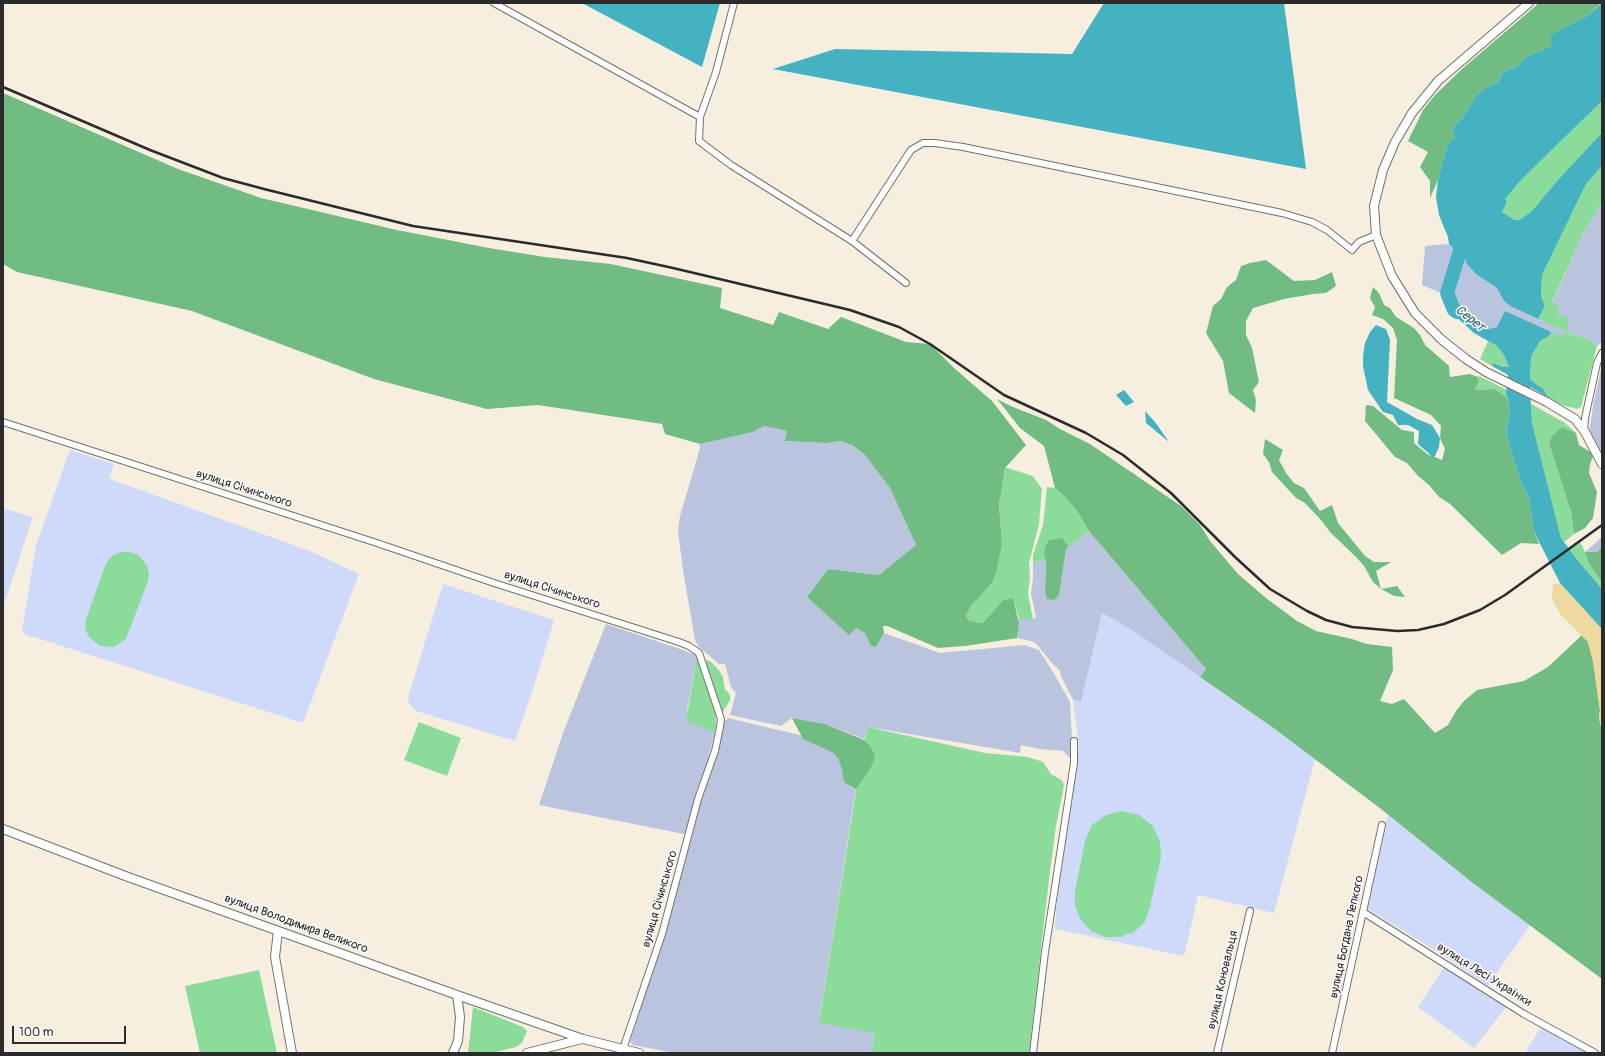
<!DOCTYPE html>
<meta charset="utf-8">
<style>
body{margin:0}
#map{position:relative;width:1605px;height:1056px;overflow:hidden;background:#f6efdf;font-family:Pangolin,sans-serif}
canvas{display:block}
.frame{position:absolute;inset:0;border:4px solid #2b2b2b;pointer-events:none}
.scale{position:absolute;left:12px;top:1026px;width:114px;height:18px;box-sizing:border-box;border:2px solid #2b2b2b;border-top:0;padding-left:5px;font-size:12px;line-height:14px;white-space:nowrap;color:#2b2b2b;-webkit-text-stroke:3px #fff;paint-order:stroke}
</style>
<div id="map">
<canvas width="1605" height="1056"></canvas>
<div class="frame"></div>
<div class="scale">100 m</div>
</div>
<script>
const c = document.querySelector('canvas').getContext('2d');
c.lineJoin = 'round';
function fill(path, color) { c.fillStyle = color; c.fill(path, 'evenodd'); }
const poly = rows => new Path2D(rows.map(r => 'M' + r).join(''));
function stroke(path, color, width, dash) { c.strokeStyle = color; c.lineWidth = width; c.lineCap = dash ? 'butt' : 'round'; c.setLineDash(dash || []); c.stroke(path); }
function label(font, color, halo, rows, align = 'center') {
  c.font = font + ' Pangolin,sans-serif'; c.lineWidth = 3; c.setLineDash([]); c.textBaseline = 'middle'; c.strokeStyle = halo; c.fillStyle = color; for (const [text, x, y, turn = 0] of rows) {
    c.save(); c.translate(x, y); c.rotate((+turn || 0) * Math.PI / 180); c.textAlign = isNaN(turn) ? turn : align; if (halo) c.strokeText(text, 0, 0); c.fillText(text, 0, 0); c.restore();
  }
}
fill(poly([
 [70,450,114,464,109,478,115,481,310,551,359,574,303,723,40,639,26,635,22,631,36,545],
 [3,508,33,517,3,608],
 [443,584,554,620,533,689,515,741,416,711,409,703,408,697],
 [1102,613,1132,630,1275,729,1315,759,1274,913,1198,895,1184,956,1055,929,1059,874,1079,747,1073,700,1081,702],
 [1388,815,1469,880,1530,925,1488,986,1433,949,1366,908],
 [1444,967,1507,1006,1474,1048,1418,1007],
 [1541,1027,1589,1053,1525,1053]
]), '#cfdafa');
fill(poly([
 [1602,202,1602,342,1597,346,1588,339,1571,334,1567,330,1557,314,1559,304,1552,303,1584,232],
 [1449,244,1453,248,1459,264,1463,260,1466,260,1466,263,1476,274,1497,288,1504,301,1510,306,1566,332,1564,337,1497,327,1489,329,1460,310,1450,297,1422,285,1425,246],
 [1602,366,1602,455,1589,433,1594,400],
 [764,426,787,431,785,441,826,443,840,441,852,445,864,454,890,488,916,545,879,575,828,569,807,597,849,634,856,628,865,633,871,646,876,647,884,633,940,653,1024,645,1039,650,1056,677,1070,702,1073,758,1069,757,1063,751,1039,749,1021,745,1020,753,868,727,864,739,825,724,792,718,781,726,730,715,736,693,731,687,725,664,719,664,698,646,695,640,683,570,678,531,680,516,700,448,700,444,753,432],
 [1089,531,1206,669,1200,677,1132,630,1102,613,1081,702,1073,700,1061,676,1060,671,1050,661,1039,647,1034,642,1017,638,1019,619,1033,619,1036,617,1031,594,1033,578,1033,562,1046,561,1045,592,1059,595,1066,549],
 [1602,537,1602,547,1597,552,1585,552],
 [606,624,683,650,697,656,687,711,709,729,715,732,706,767,697,789,688,830,684,834,539,805,563,733],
 [728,718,862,750,819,1022,875,1032,871,1053,674,1053,633,1045,630,1042,667,926,691,840,703,793,715,760,720,744,722,728,725,721]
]), '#bac4de');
fill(poly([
 [1602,101,1602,134,1556,182,1532,211,1519,220,1515,220,1502,212,1507,202,1505,199,1522,179],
 [1602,166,1602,202,1584,232,1552,302,1559,304,1557,314,1568,317,1567,330,1571,334,1588,339,1597,346,1581,407,1577,409,1566,406,1555,402,1548,397,1543,388,1537,385,1530,379,1531,357,1540,341,1549,336,1551,332,1563,337,1566,332,1538,319,1545,306,1541,296,1542,275,1586,184],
 [1488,341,1497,346,1504,355,1509,367,1503,367,1493,363,1492,366,1480,359],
 [1479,376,1507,390,1507,398,1495,389,1474,390,1478,384,1478,377],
 [1531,404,1565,423,1576,433,1562,427,1549,443,1571,512,1574,534,1564,542,1561,538,1532,423],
 [1005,467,1033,476,1042,489,1039,524,1029,563,1030,577,1028,594,1033,619,1019,619,1013,598,1003,600,983,623,969,621,966,616,971,606,992,583,1002,544,999,505],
 [1047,487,1055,488,1068,500,1077,511,1089,531,1069,547,1062,538,1045,553,1046,561,1033,562,1033,555,1043,525],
 [1579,540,1585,552,1589,564,1602,582,1602,589,1569,549],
 [122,552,130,552,137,554,143,560,147,566,149,574,148,581,126,639,114,647,100,646,89,637,86,631,85,624,87,616,105,566,109,559,115,554],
 [697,656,698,657,703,678,715,706,716,725,715,732,686,721],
 [705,660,710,661,718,669,723,677,725,690,728,692,730,696,730,700,723,712,722,712,708,674],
 [419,722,461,738,447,776,404,760],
 [868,727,985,753,1028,757,1043,762,1051,774,1060,779,1063,782,1064,786,1056,826,1050,871,1029,1053,871,1053,875,1033,819,1023,864,741],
 [1122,811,1139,815,1152,825,1160,841,1161,857,1150,907,1145,922,1134,932,1120,937,1105,937,1091,931,1081,920,1075,906,1075,891,1085,841,1092,825,1106,815],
 [259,970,277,1053,200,1053,185,986],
 [473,1007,523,1027,527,1031,522,1043,516,1047,492,1053,468,1053]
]), '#8bdc9b');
fill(poly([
 [1539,3,1601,3,1587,16,1556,32,1552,46,1527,56,1516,67,1503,72,1498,82,1489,86,1476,95,1463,117,1452,128,1455,137,1447,146,1438,180,1430,198,1430,181,1420,167,1428,152,1408,141,1423,110,1435,95,1462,69],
 [3,93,178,169,261,198,397,230,489,248,545,257,611,264,722,288,720,308,773,325,779,312,828,329,841,317,906,342,930,344,954,368,992,401,1026,445,1005,468,999,505,1002,544,996,572,992,583,971,606,966,616,969,621,983,623,1003,600,1013,598,1019,623,1017,638,965,646,938,648,887,626,883,626,884,633,876,647,871,646,865,633,856,628,849,635,807,597,828,569,879,575,916,545,890,488,864,454,852,445,840,441,826,443,785,441,787,431,764,426,753,432,700,444,665,434,662,424,538,405,487,409,374,379,192,311,17,272,3,264],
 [1266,260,1294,281,1315,280,1332,272,1336,286,1326,293,1313,294,1284,299,1253,308,1246,321,1246,335,1252,348,1259,382,1253,390,1256,400,1255,413,1229,393,1223,361,1206,333,1213,306,1221,299,1227,287,1236,280,1241,266,1250,263],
 [1373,287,1379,293,1384,305,1390,308,1396,317,1414,328,1420,335,1425,345,1449,366,1450,377,1470,374,1478,377,1478,384,1474,390,1495,389,1507,398,1510,409,1506,433,1519,477,1529,498,1534,532,1539,544,1521,543,1502,555,1450,504,1439,497,1429,485,1418,476,1407,463,1395,457,1365,421,1366,405,1373,406,1402,430,1414,432,1414,443,1427,454,1442,460,1445,449,1440,438,1441,426,1431,415,1394,398,1397,340,1393,328,1383,319,1372,315,1375,307,1370,298],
 [997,399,1013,407,1046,420,1060,429,1090,444,1181,506,1200,525,1210,541,1238,574,1266,598,1297,621,1316,631,1352,639,1367,644,1392,647,1393,670,1380,701,1392,704,1404,699,1435,733,1448,725,1456,711,1464,701,1477,690,1524,681,1548,667,1582,635,1588,642,1593,661,1600,710,1599,718,1602,731,1602,979,1469,880,1381,809,1275,729,1200,677,1206,669,1089,531,1077,511,1068,500,1055,488,1044,446,1020,428],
 [1562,427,1576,433,1579,445,1594,454,1590,464,1589,473,1597,492,1593,518,1585,528,1574,534,1571,512,1549,443,1552,436],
 [1265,439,1283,450,1279,460,1286,473,1294,483,1304,488,1320,511,1332,505,1338,523,1365,556,1374,562,1391,562,1376,571,1381,589,1397,586,1405,597,1394,596,1381,589,1373,582,1364,566,1356,557,1330,532,1322,521,1305,503,1296,498,1285,486,1272,472,1269,462,1263,454],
 [1062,538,1069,547,1066,549,1059,595,1054,600,1047,599,1045,592,1046,561,1044,554,1046,545,1049,540],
 [1602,547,1602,582,1589,564,1585,552,1597,552],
 [792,718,825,724,864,740,871,747,875,757,871,767,856,789,844,782,842,769,838,758,832,752,803,739]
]), '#70bc83');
fill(poly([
 [1560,583,1602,629,1602,731,1599,718,1600,710,1593,661,1588,642,1561,615,1552,599,1553,585]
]), '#eeda9e');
fill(poly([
 [582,3,720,3,702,67],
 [1104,3,1284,3,1306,169,773,69,835,49,1072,54],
 [1602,3,1602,101,1522,179,1505,199,1507,202,1502,212,1515,220,1519,220,1532,211,1556,182,1602,133,1602,166,1586,184,1542,275,1541,296,1545,306,1538,319,1510,306,1504,301,1497,288,1476,274,1466,263,1466,260,1463,260,1459,264,1453,262,1453,248,1449,244,1448,237,1439,215,1436,197,1438,180,1447,146,1455,137,1452,128,1463,117,1476,95,1489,86,1498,82,1503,72,1516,67,1527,56,1552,46,1550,37,1556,32,1587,16],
 [1444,294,1450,297,1460,310,1488,329,1497,327,1505,311,1551,332,1549,336,1540,341,1531,357,1530,379,1537,385,1543,388,1548,397,1530,387,1532,423,1561,538,1576,558,1602,589,1602,629,1560,583,1534,532,1529,498,1519,477,1506,433,1510,409,1506,392,1508,375,1492,366,1493,363,1503,367,1509,367,1504,355,1497,346,1474,333,1454,315,1443,302],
 [1376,325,1386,329,1390,340,1387,402,1417,419,1432,425,1440,438,1439,447,1434,458,1418,444,1419,431,1408,425,1398,425,1393,415,1383,412,1368,390,1363,366,1363,356,1365,343,1370,332],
 [1124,390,1134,402,1126,406,1116,395],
 [1145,411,1155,422,1169,442,1146,423]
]), '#45b2c1');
stroke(poly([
 [1457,312,1454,310,1447,293,1460,251,1460,246]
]), '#45b2c1', 14);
const street = poly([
 [494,3,700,117],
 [734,3,716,72,700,117,699,141,731,165,852,241],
 [906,283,852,241,911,150,923,143,935,143,963,147,1282,213,1312,222,1327,230,1352,250,1359,242,1376,235],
 [3,422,377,543,494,583,679,642,689,646,699,653,721,719,720,727,715,751,698,799,662,934,623,1049,623,1053],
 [1584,431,1585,418,1597,363,1602,353],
 [1363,912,1524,1014,1595,1053],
 [1033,1053,1045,952,1074,763,1074,741],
 [1217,1053,1250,911],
 [1332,1053,1382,825]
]);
const secondary = poly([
 [1529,3,1438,81,1412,113,1395,142,1383,170,1374,206,1376,235,1392,276,1415,313,1442,340,1466,359,1486,372,1547,402,1575,419,1585,432,1602,464],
 [3,829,128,877,457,995,583,1039,639,1053],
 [278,931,275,957,292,1053],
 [453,1053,458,1041,460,1017,457,995],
 [527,1053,582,1039]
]);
stroke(street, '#72706a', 8);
stroke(secondary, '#72706a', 10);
stroke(street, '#fff', 6);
stroke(secondary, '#fff', 8);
stroke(poly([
 [3,87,150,150,223,178,264,189,413,226,627,258,673,268,850,310,899,327,930,344,1004,395,1086,433,1123,455,1171,493,1235,557,1270,589,1307,611,1326,620,1352,627,1397,631,1418,630,1444,624,1480,610,1505,595,1602,525]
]), '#2b2b2b', 2.5);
label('12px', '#2b2b2b', '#fff', [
 ["вулиця Січинського",244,489,18],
 ["вулиця Січинського",552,590,18],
 ["вулиця Січинського",660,899,-74],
 ["вулиця Володимира Великого",296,924,20],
 ["вулиця Богдана Лепкого",1347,937,-78],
 ["вулиця Лесі Українки",1484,975,32],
 ["вулиця Коновальця",1223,980,-77]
]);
label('italic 13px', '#356167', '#fff', [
 ["Серет",1470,319,38]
]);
</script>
